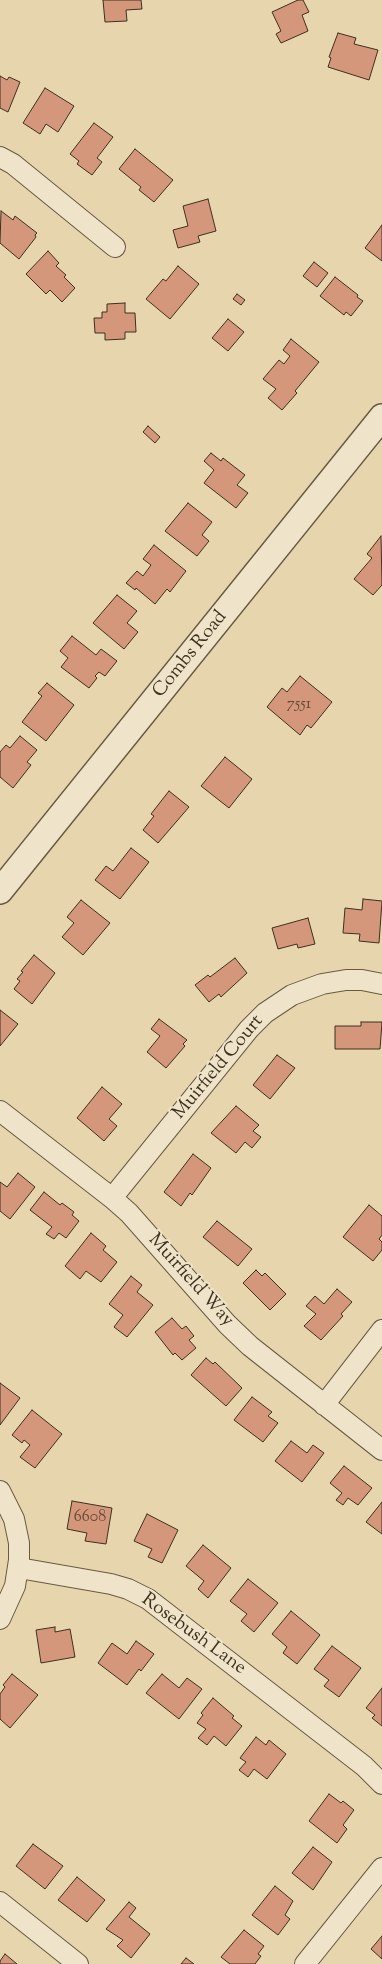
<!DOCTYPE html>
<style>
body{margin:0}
canvas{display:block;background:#e7d6ad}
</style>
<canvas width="382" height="1964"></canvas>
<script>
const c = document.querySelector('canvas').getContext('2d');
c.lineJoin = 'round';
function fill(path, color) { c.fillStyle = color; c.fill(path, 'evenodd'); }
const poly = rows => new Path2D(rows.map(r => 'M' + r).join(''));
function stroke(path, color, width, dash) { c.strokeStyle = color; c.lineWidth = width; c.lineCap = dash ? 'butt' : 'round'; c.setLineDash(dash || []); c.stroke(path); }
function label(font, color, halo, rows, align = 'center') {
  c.font = font + ' "Sorts Mill Goudy",serif'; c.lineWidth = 4; c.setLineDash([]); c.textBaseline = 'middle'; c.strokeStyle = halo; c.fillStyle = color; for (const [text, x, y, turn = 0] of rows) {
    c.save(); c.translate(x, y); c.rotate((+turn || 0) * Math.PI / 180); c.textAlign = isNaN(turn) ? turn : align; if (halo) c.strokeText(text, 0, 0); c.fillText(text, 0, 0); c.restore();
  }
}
const building = poly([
 [103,0,141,0,142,9,126,10,127,21,105,22,103,0],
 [298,0,303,0,309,12,302,15,308,31,281,43,276,34,281,31,272,12,298,0],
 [338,33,356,38,354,44,378,50,369,80,328,67,331,58,329,57,338,33],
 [0,76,7,80,9,77,20,82,8,112,0,108,0,76],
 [45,88,74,106,58,132,46,124,40,134,23,123,45,88],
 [94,123,113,137,97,158,102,162,92,175,77,164,79,161,70,154,94,123],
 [135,149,173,180,154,202,139,190,141,187,119,169,135,149],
 [208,199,216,231,198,236,200,242,178,248,173,230,188,226,183,206,208,199],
 [1,211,13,220,15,216,37,233,35,235,36,237,19,259,0,243,1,211],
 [382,225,382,261,365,248,382,225],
 [48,251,59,263,56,266,66,275,64,277,75,288,62,302,50,290,46,294,26,274,48,251],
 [314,262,328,273,317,287,303,276,314,262],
 [178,266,199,284,170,319,146,299,163,279,166,281,178,266],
 [335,277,358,295,357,297,363,301,351,316,346,312,344,315,320,296,335,277],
 [237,294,245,300,241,305,233,299,237,294],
 [125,303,125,313,135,313,136,332,125,332,125,339,105,340,105,333,95,333,94,318,102,318,102,312,107,312,107,304,125,303],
 [228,319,244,332,228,351,212,338,228,319],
 [291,339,319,362,295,391,297,393,282,410,268,398,276,389,263,379,279,360,284,364,290,356,283,350,291,339],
 [148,426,160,437,155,443,143,432,148,426],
 [211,453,221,461,223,458,245,475,237,485,248,493,236,508,204,483,214,470,204,461,211,453],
 [188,503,212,522,202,535,209,541,197,556,165,531,188,503],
 [381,536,382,585,373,595,354,579,372,558,367,554,381,536],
 [154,545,186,571,170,592,167,589,155,604,136,588,135,590,126,583,137,571,143,576,151,565,143,559,154,545],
 [117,595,137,611,127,623,138,632,124,649,93,623,117,595],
 [72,636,96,655,101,649,117,661,105,676,99,672,95,676,97,678,89,688,61,667,68,658,60,651,72,636],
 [300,676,332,702,311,728,307,725,300,735,267,707,282,688,287,692,300,676],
 [47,683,74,705,46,741,22,722,42,696,38,693,47,683],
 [20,736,37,750,27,762,31,765,13,788,0,777,0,752,6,745,10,748,20,736],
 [225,757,252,779,229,808,201,786,225,757],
 [169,791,189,807,158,843,143,830,154,816,151,814,169,791],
 [131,848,149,862,120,899,95,880,106,866,113,871,131,848],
 [363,899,382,901,379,943,359,941,360,934,343,933,345,908,362,910,363,899],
 [81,900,110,923,83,955,62,937,74,923,67,917,81,900],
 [308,918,315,944,298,948,297,944,278,949,272,928,308,918],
 [34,955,55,973,32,1004,14,989,20,981,17,979,23,972,21,971,34,955],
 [235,958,247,973,221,997,219,994,209,1002,195,985,208,975,210,977,235,958],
 [0,1010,18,1024,0,1046,0,1010],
 [159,1019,187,1040,183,1044,185,1046,166,1068,147,1052,160,1036,151,1029,159,1019],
 [361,1022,382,1022,380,1049,335,1049,335,1026,361,1026,361,1022],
 [277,1055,295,1068,270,1099,253,1085,277,1055],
 [102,1087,122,1104,109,1119,117,1126,104,1141,77,1118,102,1087],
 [236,1106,259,1125,253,1131,261,1137,252,1148,245,1142,236,1153,211,1133,236,1106],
 [193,1154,211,1168,192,1195,190,1193,181,1206,164,1192,193,1154],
 [18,1173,35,1187,10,1219,0,1211,0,1182,7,1187,18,1173],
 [44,1192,60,1205,62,1203,74,1212,72,1215,79,1221,66,1238,59,1233,54,1239,46,1234,52,1227,30,1210,44,1192],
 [369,1205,382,1216,382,1235,379,1239,382,1242,382,1250,373,1261,343,1237,369,1205],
 [217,1221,252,1249,238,1266,203,1237,217,1221],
 [91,1233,106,1246,103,1250,117,1262,101,1282,86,1271,80,1279,65,1266,91,1233],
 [256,1270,262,1276,265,1273,286,1294,270,1310,243,1283,256,1270],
 [131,1276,142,1285,137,1292,153,1305,127,1337,114,1327,123,1315,109,1304,131,1276],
 [337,1289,352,1302,341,1314,343,1316,321,1340,304,1326,316,1314,306,1306,315,1296,324,1304,337,1289],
 [172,1318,182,1329,186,1326,194,1336,189,1340,196,1348,182,1360,175,1353,173,1355,155,1332,172,1318],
 [206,1358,213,1364,215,1362,242,1388,226,1406,191,1375,206,1358],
 [0,1383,20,1398,0,1425,0,1383],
 [252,1397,272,1412,268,1416,278,1423,263,1442,234,1420,252,1397],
 [32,1410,62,1434,35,1468,20,1457,30,1445,24,1440,22,1443,12,1435,32,1410],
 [291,1441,307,1453,313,1445,324,1453,302,1482,275,1461,291,1441],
 [344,1466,372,1488,358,1505,348,1498,343,1505,336,1500,342,1493,330,1483,344,1466],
 [72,1501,112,1508,106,1544,85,1541,87,1533,67,1529,72,1501],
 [382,1502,382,1534,366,1522,382,1502],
 [147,1514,178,1530,162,1563,148,1557,152,1549,134,1541,147,1514],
 [203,1545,231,1568,208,1598,198,1589,204,1581,186,1566,203,1545],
 [248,1579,278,1603,254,1632,241,1621,247,1614,230,1601,248,1579],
 [291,1611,320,1635,297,1664,283,1653,287,1647,272,1634,291,1611],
 [55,1627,55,1632,70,1629,75,1657,41,1663,36,1630,55,1627],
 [136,1641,154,1654,141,1671,139,1669,127,1685,98,1663,112,1643,127,1654,136,1641],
 [332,1646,361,1668,339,1697,324,1686,329,1680,314,1669,332,1646],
 [12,1674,38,1695,10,1728,0,1719,0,1694,5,1687,3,1685,12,1674],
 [162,1674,179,1688,187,1678,202,1689,179,1719,146,1693,162,1674],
 [382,1688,382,1726,372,1718,375,1715,366,1708,382,1688],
 [213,1698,234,1716,232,1718,242,1726,226,1746,214,1736,207,1745,198,1738,206,1729,197,1723,203,1715,201,1713,213,1698],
 [256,1737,266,1745,269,1740,286,1754,267,1779,254,1769,248,1777,239,1770,246,1762,240,1758,256,1737],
 [329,1794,341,1803,343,1801,354,1810,343,1825,347,1829,337,1843,309,1821,329,1794],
 [33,1844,63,1866,45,1889,16,1866,33,1844],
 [313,1847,332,1862,313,1890,292,1873,313,1847],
 [77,1877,105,1900,87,1922,58,1900,77,1877],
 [275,1886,293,1901,285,1915,290,1919,278,1935,252,1915,275,1886],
 [129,1902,136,1908,129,1917,150,1934,131,1958,117,1946,123,1940,106,1929,129,1902],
 [244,1930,264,1946,258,1954,261,1956,255,1964,230,1964,221,1957,244,1930],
 [382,1936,382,1959,371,1949,382,1936],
 [5,1954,17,1964,0,1964,0,1961,5,1954],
 [186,1958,194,1964,181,1964,186,1958]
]);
fill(building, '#d5977b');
stroke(building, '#3d301d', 1);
const minor = poly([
 [0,157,13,164,115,247],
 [0,1111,112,1198,129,1213,227,1324,250,1346,382,1450],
 [112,1198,249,1029,265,1013,292,995,322,984,346,980,362,980,382,984],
 [324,1405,382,1330],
 [0,1491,14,1519,19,1543,19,1560,15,1586,0,1619],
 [19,1568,111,1584,128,1589,148,1599,364,1766,382,1784],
 [0,1902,78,1964],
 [305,1964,382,1868]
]);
const tertiary = poly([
 [0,891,382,417]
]);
stroke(minor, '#685a41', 22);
stroke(tertiary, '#685a41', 28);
stroke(minor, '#efe4ca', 20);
stroke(tertiary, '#efe4ca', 25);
label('16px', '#634a34', null, [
 ["7551",299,705],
 ["6608",90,1518]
]);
label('19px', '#3d301d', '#efe4ca', [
 ["Combs Road",191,655,-51],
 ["Muirfield Court",219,1068,-50],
 ["Muirfield Way",190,1281,48],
 ["Rosebush Lane",193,1635,36]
]);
</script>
